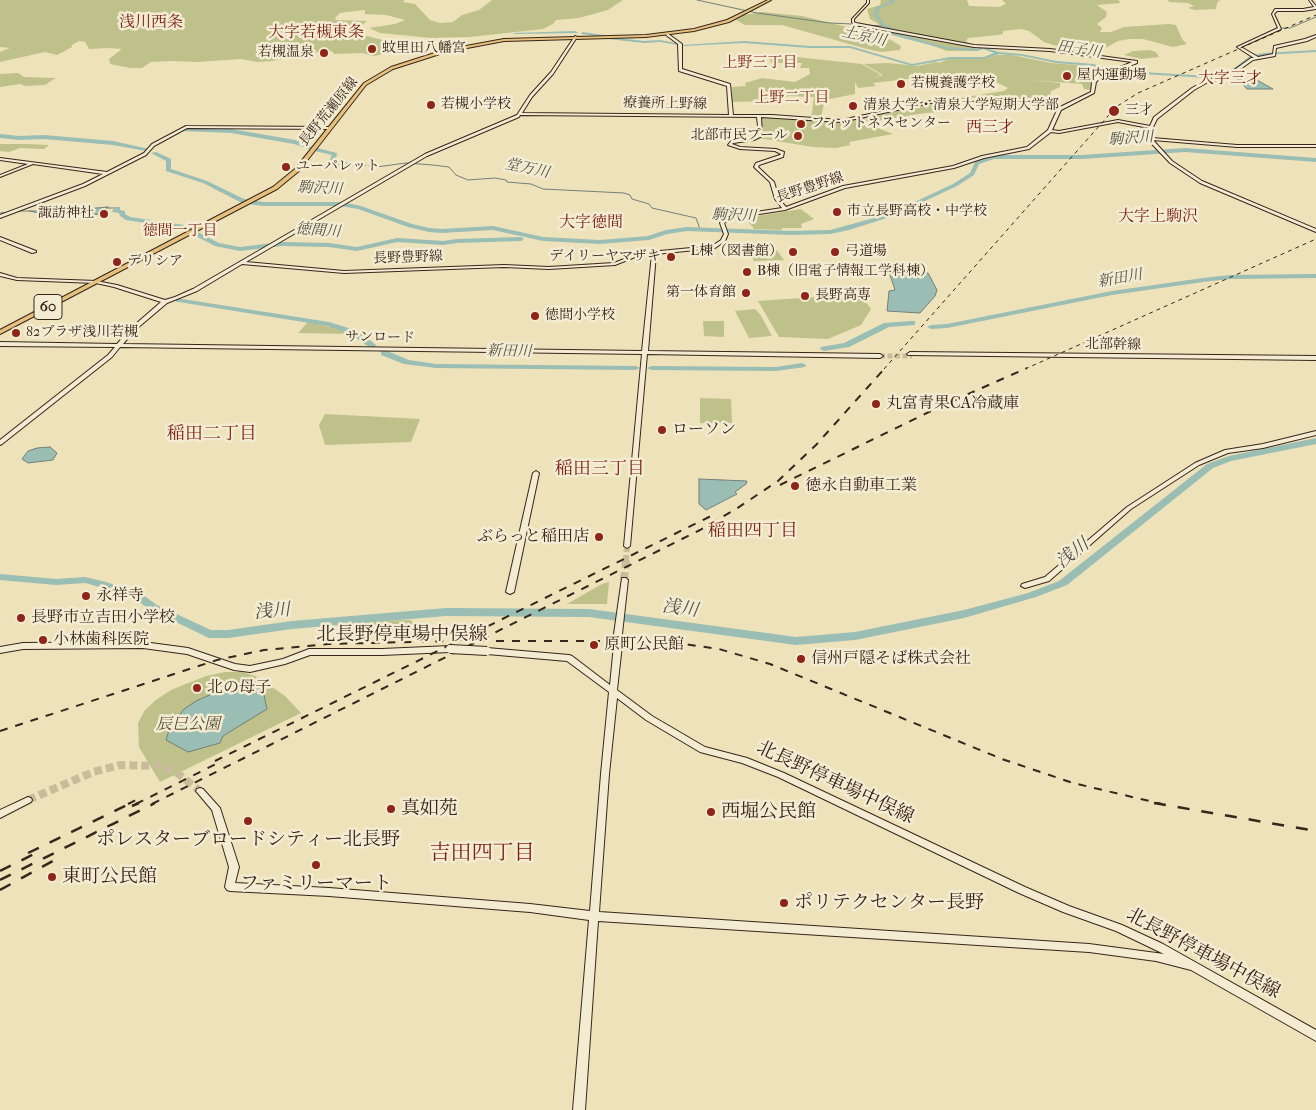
<!DOCTYPE html>
<meta charset="utf-8">
<style>
body{margin:0}
canvas{display:block;background:#ede2ba}
</style>
<canvas width="1316" height="1110"></canvas>
<script>
const c = document.querySelector('canvas').getContext('2d');
c.lineJoin = 'round';
function fill(path, color) { c.fillStyle = color; c.fill(path, 'evenodd'); }
const poly = rows => new Path2D(rows.map(r => 'M' + r).join(''));
function stroke(path, color, width, dash) { c.strokeStyle = color; c.lineWidth = width; c.lineCap = dash ? 'butt' : 'round'; c.setLineDash(dash || []); c.stroke(path); }
function label(font, color, halo, rows, align = 'center') {
  c.font = font + ' "IM FELL French Canon","Noto Serif JP",serif'; c.lineWidth = 5; c.setLineDash([]); c.textBaseline = 'middle'; c.strokeStyle = halo; c.fillStyle = color; for (const [text, x, y, turn = 0] of rows) {
    c.save(); c.translate(x, y); c.rotate((+turn || 0) * Math.PI / 180); c.textAlign = isNaN(turn) ? turn : align; if (halo) c.strokeText(text, 0, 0); c.fillText(text, 0, 0); c.restore();
  }
}
fill(poly([
 [0,0,404,0,403,2,415,4,430,20,440,23,453,22,462,15,479,10,492,0,623,0,608,10,579,18,556,20,553,24,543,29,470,37,432,38,380,33,369,28,395,24,405,20,386,15,365,14,365,10,346,12,340,13,335,18,336,20,367,21,357,29,363,32,363,35,402,45,398,51,374,56,362,53,334,54,332,51,312,53,314,56,301,55,273,61,257,62,241,59,197,62,171,61,151,62,142,68,130,68,110,64,109,59,122,49,108,48,89,49,85,42,79,41,72,45,72,47,57,55,45,52,0,62,0,52,10,48,0,47],
 [881,0,967,0,969,6,999,7,1006,4,1002,0,1118,0,1121,3,1097,5,1107,12,1106,17,1097,24,1102,28,1100,32,1111,32,1124,27,1169,24,1176,25,1182,39,1187,44,1173,47,1143,39,1129,39,1118,41,1102,50,1090,52,1069,50,1044,42,1029,31,1021,29,1003,31,1003,34,998,35,968,38,966,41,980,51,947,51,885,28,870,19,867,9,880,5],
 [1167,0,1220,0,1217,3,1216,9,1195,10,1188,8,1194,6,1188,3,1170,2],
 [762,12,802,16,884,36,901,46,900,50,881,52,867,49,782,25,745,25,736,20,744,15],
 [1149,50,1156,52,1159,57,1141,59,1124,55,1133,51],
 [997,55,1012,55,1051,63,1089,66,1107,72,1092,80,1091,90,1084,89,1082,84,1031,80,1060,83,1060,87,1051,91,1049,101,1024,106,989,98,975,100,943,112,925,113,870,122,866,121,867,118,948,100,1004,91,1008,88,998,83,953,77,921,80,916,78,873,83,876,86,858,88,855,82,855,94,825,100,820,121,841,122,866,118,863,122,893,134,849,142,850,145,836,148,813,147,758,138,763,135,761,118,763,117,811,120,814,97,789,96,770,101,732,102,732,87,746,86,745,83,762,78,795,82,810,74,809,68,800,68,802,63,771,63,770,59,773,58,796,57,862,64,881,75,870,79,883,75,864,64,888,63,918,66,936,62,943,64,939,63,948,59,981,59],
 [18,73,24,77,56,78,45,85,25,86,20,84,0,87,0,74],
 [0,144,25,144,49,145,44,149,20,148,9,152,0,151],
 [801,209,814,219,801,224,802,228,782,228,782,230,753,229,753,227,744,218],
 [747,248,776,249,784,260,754,261],
 [860,294,871,309,861,325,828,339,779,337,758,301],
 [755,309,760,314,772,336,749,338,735,311],
 [703,321,724,321,724,337,704,336],
 [308,322,341,329,353,334,298,333],
 [700,398,731,399,732,423,700,423],
 [325,414,420,419,411,442,325,445,319,425],
 [609,582,607,604,567,604,602,584],
 [410,620,416,624,415,632,353,632,355,622],
 [225,672,242,672,258,677,285,696,301,713,160,782,139,747,138,723,145,710,156,700,171,690,206,676]
]), '#bfc18b');
const water = poly([
 [1237,79,1257,80,1273,89,1247,89,1237,79],
 [108,207,101,213,94,215,49,215,29,211,63,211,108,207],
 [889,272,928,273,937,290,935,296,920,313,887,311,889,291,895,290,889,272],
 [50,447,57,453,53,460,28,463,22,459,28,451,37,448,50,447],
 [699,479,747,481,746,484,735,492,737,494,706,510,699,504,699,479],
 [258,688,263,690,267,709,223,736,220,743,188,752,166,740,173,717,178,717,184,709,196,701,223,689,258,688]
]);
fill(water, '#9abdb4');
stroke(water, '#738077', 1);
stroke(poly([
 [697,0,757,13,830,23,852,24],
 [864,25,885,26],
 [1280,28,1290,28,1316,17],
 [369,166,376,167,406,163,433,165,449,167,456,175,468,180,495,178,506,180,507,182,531,184,543,189,624,193,630,195,632,199,649,204,652,208,696,218,700,229],
 [106,208,118,208],
 [19,211,29,211],
 [0,213,9,212]
]), '#738077', 1);
fill(poly([
 [889,0,893,0,895,2,878,9,880,12,877,14,885,25,891,26,892,32,945,47,976,49,983,47,999,52,1022,54,1056,61,1094,64,1110,70,1208,76,1226,74,1250,56,1263,53,1316,50,1316,52,1263,55,1254,58,1229,76,1208,78,1109,72,1093,66,1056,63,1022,56,999,54,984,59,950,59,912,66,850,48,810,48,744,43,684,46,682,45,744,41,810,46,850,46,912,64,950,57,984,57,994,53,983,49,976,51,945,49,888,34,887,28,883,27,873,14,876,12,875,8,890,2,889,0],
 [576,31,578,33,515,34,513,33,576,31],
 [583,32,603,35,605,36,603,37,581,34,583,32],
 [610,37,644,41,660,40,680,44,678,45,660,42,644,43,608,39,610,37],
 [183,128,231,129,295,140,312,147,309,149,294,144,231,133,181,131,181,129,183,128],
 [0,134,19,136,44,135,113,141,149,149,146,151,113,145,44,139,19,140,0,138,0,134],
 [317,148,337,153,336,159,338,162,364,163,367,165,364,167,334,165,330,159,332,155,315,151,314,150,317,148],
 [1185,148,1316,158,1316,162,1185,152,1082,159,994,159,979,164,974,175,957,186,893,216,849,230,830,234,791,235,687,231,667,234,649,240,600,244,543,241,493,230,442,233,429,232,408,227,358,209,341,206,263,206,242,203,203,183,166,171,166,161,151,153,156,152,171,159,171,169,207,181,244,199,263,202,341,202,361,206,412,224,429,228,442,229,493,226,543,237,600,240,648,236,666,230,687,227,791,231,830,230,889,214,953,184,970,173,975,162,993,155,1082,155,1185,148],
 [116,207,120,207,120,210,125,211,125,214,130,217,184,225,219,243,240,247,282,242,329,243,357,247,397,238,443,241,457,239,521,237,524,239,521,241,457,243,443,245,397,242,357,251,329,247,282,246,240,251,215,246,180,228,126,220,120,216,119,213,113,212,112,211,116,207],
 [1316,274,1316,278,1230,279,1203,282,1112,295,947,328,931,329,927,327,931,325,947,324,1112,291,1203,278,1230,275,1316,274],
 [176,298,329,322,358,331,376,345,375,347,369,347,352,335,328,326,179,302,176,302,176,298],
 [912,321,915,321,915,325,889,327,849,347,824,351,820,349,821,347,844,343,884,323,912,321],
 [381,351,387,351,409,360,436,364,636,366,640,368,636,370,436,368,404,364,381,355,381,351],
 [802,363,806,365,805,367,776,371,651,370,647,368,651,366,776,367,802,363],
 [1316,438,1316,444,1231,461,1213,468,1067,585,1036,597,964,618,855,640,796,645,589,617,446,616,292,629,228,638,209,638,149,609,135,599,103,588,85,583,56,585,0,580,0,574,56,579,85,577,106,582,143,595,157,605,211,630,228,630,292,621,446,608,589,609,796,637,855,632,964,610,1028,593,1059,581,1207,464,1229,456,1316,438]
]), '#9abdb4');
stroke(poly([
 [880,356,912,356]
]), '#c9bc9a', 5, [5, 2.5]);
stroke(poly([
 [626,561,627,546]
]), '#c9bc9a', 6, [6, 3]);
stroke(poly([
 [624,580,626,560],
 [28,800,93,772,120,765,160,766,176,772,200,791]
]), '#c9bc9a', 8, [8, 4]);
const secondary = poly([
 [867,0,869,0,869,3,854,19,854,22,856,23,974,45,1050,49,1137,61,1137,63,1099,79,1096,82,1094,93,1061,110,1052,130,1059,131,1118,120,1150,126,1154,117,1192,88,1206,80,1226,76,1251,58,1254,58,1237,47,1278,28,1272,14,1275,9,1303,9,1314,7,1309,0,1311,0,1316,6,1316,9,1303,11,1277,11,1274,14,1281,29,1241,47,1258,57,1273,54,1274,46,1305,39,1316,35,1316,37,1307,41,1276,48,1275,56,1253,60,1228,78,1208,82,1194,90,1157,119,1151,131,1152,138,1237,145,1316,145,1316,147,1237,147,1153,140,1172,161,1202,181,1316,229,1316,232,1200,183,1170,163,1150,142,1148,139,1147,131,1149,128,1118,122,1059,133,1051,132,1029,149,984,158,954,168,845,188,785,210,733,218,724,223,728,234,725,241,715,248,656,254,648,351,880,354,883,356,880,358,647,354,630,546,627,548,624,546,642,354,120,347,112,357,2,444,0,445,0,440,108,355,115,347,0,346,0,342,117,344,130,329,161,302,114,287,96,283,17,280,0,276,0,273,17,278,96,281,117,285,165,300,175,297,193,289,425,154,517,115,530,95,551,72,575,36,577,37,553,74,532,97,522,113,729,115,727,86,679,71,678,44,666,35,667,33,682,44,682,69,730,84,733,115,772,115,841,120,941,99,940,101,841,122,761,117,762,136,754,140,733,143,732,144,740,147,776,149,784,152,783,157,759,165,758,167,774,182,779,199,786,207,843,186,953,166,982,156,1027,147,1048,130,1058,108,1091,92,1092,82,1097,77,1132,62,1050,51,974,47,854,25,852,22,852,19,867,3,867,0],
 [520,115,757,117,759,135,752,138,731,141,728,145,740,149,775,151,781,154,780,155,756,163,754,167,770,182,775,199,782,208,730,216,720,223,724,234,721,240,712,246,639,253,614,263,549,267,504,265,344,271,246,262,427,156,519,117,520,115],
 [652,254,642,351,123,344,134,331,167,303,197,291,242,264,344,273,504,267,549,269,615,265,640,255,652,254],
 [186,126,329,127,331,128,329,129,187,128,154,146,146,155,85,186,0,218,0,215,83,184,103,174,33,164,0,177,0,175,28,164,0,160,0,158,107,172,144,153,152,144,186,126],
 [0,237,36,251,36,252,32,253,0,240,0,237],
 [910,352,1316,356,1316,360,908,355,907,354,910,352],
 [1316,431,1316,435,1263,448,1228,453,1199,465,1131,509,1049,581,1025,588,1021,586,1022,584,1045,577,1127,507,1195,463,1225,450,1263,444,1316,431],
 [536,471,539,473,514,592,510,594,506,592,533,473,536,471],
 [622,578,626,578,628,580,622,634,621,636,618,637,615,636,614,634,622,578],
 [143,642,188,648,235,664,250,666,283,659,309,649,382,649,450,646,453,647,454,649,453,651,450,652,382,655,310,655,285,664,250,672,234,670,187,654,143,648,23,649,0,653,0,647,23,643,143,642],
 [618,642,621,643,622,645,617,690,652,716,705,747,747,758,784,773,1025,887,1069,906,1122,925,1163,944,1316,1030,1316,1041,1191,970,1156,961,1089,952,598,921,585,1110,573,1110,589,920,530,912,329,896,230,891,227,890,225,887,229,867,212,810,196,791,197,789,200,788,203,789,220,808,239,867,235,883,329,888,530,904,590,911,601,774,609,692,567,661,487,654,484,653,483,651,484,649,487,648,569,655,572,656,610,685,614,645,615,643,618,642],
 [617,698,646,720,700,752,742,763,778,777,1019,893,1063,912,1116,931,1164,954,1089,944,599,912,609,774,617,698],
 [28,797,31,798,32,800,31,802,0,818,0,810,28,797]
]);
const primary = poly([
 [768,0,771,0,729,22,694,31,646,37,504,41,446,52,393,69,366,85,299,171,277,189,0,334,0,330,273,187,295,169,364,83,391,67,444,50,504,39,646,35,694,29,727,20,768,0]
]);
stroke(secondary, '#38251b', 2);
stroke(primary, '#38251b', 2);
fill(secondary, '#f3ecd2');
fill(primary, '#e6c17d');
stroke(poly([
 [884,369,1116,107,1138,93,1316,15],
 [1025,369,1316,239]
]), '#38251b', 1, [4, 4]);
stroke(poly([
 [780,485,939,407,1027,368],
 [480,641,663,641,719,649,770,664,1002,759,1073,783,1162,804],
 [0,731,217,660,264,650,328,644,452,641],
 [215,761,715,514],
 [128,804,136,800],
 [136,804,222,761],
 [152,804,700,530,736,509,778,481,816,445,885,368]
]), '#38251b', 2, [8, 8]);
stroke(poly([
 [1154,803,1316,831],
 [132,806,139,803],
 [28,853,131,803],
 [0,871,38,852],
 [0,880,155,803],
 [0,890,62,856]
]), '#38251b', 2.5, [12, 12]);
const secondaryBridge = poly([
 [450,649,487,651]
]);
stroke(secondaryBridge, '#38251b', 10, []);
stroke(secondaryBridge, '#f3ecd2', 8);
for (const [x, y, r, color] of [
 [372,49,5,"#8f2418"],
 [324,53,5,"#8f2418"],
 [1067,76,5,"#8f2418"],
 [901,84,5,"#8f2418"],
 [431,105,5,"#8f2418"],
 [853,106,5,"#8f2418"],
 [1114,111,6,"#8f2418"],
 [801,124,5,"#8f2418"],
 [798,136,5,"#8f2418"],
 [286,167,5,"#8f2418"],
 [837,212,5,"#8f2418"],
 [104,214,5,"#8f2418"],
 [793,252,5,"#8f2418"],
 [835,252,5,"#8f2418"],
 [671,257,5,"#8f2418"],
 [117,262,5,"#8f2418"],
 [747,272,5,"#8f2418"],
 [746,293,5,"#8f2418"],
 [805,296,5,"#8f2418"],
 [535,316,5,"#8f2418"],
 [16,333,5,"#8f2418"],
 [876,404,5,"#8f2418"],
 [662,430,5,"#8f2418"],
 [795,486,5,"#8f2418"],
 [599,537,5,"#8f2418"],
 [86,596,5,"#8f2418"],
 [21,618,5,"#8f2418"],
 [43,640,5,"#8f2418"],
 [594,645,5,"#8f2418"],
 [801,659,5,"#8f2418"],
 [197,688,5,"#8f2418"],
 [391,809,5,"#8f2418"],
 [711,812,5,"#8f2418"],
 [248,821,5,"#8f2418"],
 [316,865,5,"#8f2418"],
 [52,877,5,"#8f2418"],
 [784,903,5,"#8f2418"]
]) { const dot = new Path2D(); dot.arc(x, y, r, 0, 2 * Math.PI); c.fillStyle = color; c.fill(dot); stroke(dot, '#f3ecd2', 2); }
label('14px', '#38251b', '#f3ecd2', [
 ["蚊里田八幡宮",382,49],
 ["若槻温泉",314,53,"right"],
 ["屋内運動場",1077,76],
 ["若槻養護学校",911,84],
 ["若槻小学校",441,105],
 ["清泉大学・清泉大学短期大学部",863,106],
 ["三才",1125,111],
 ["フィットネスセンター",811,124],
 ["北部市民プール",788,136,"right"],
 ["ユーパレット",296,167],
 ["市立長野高校・中学校",847,212],
 ["諏訪神社",94,214,"right"],
 ["L棟（図書館）",783,252,"right"],
 ["弓道場",845,252],
 ["デイリーヤマザキ",661,257,"right"],
 ["デリシア",127,262],
 ["B棟（旧電子情報工学科棟）",757,272],
 ["第一体育館",736,293,"right"],
 ["長野高専",815,296],
 ["徳間小学校",545,316],
 ["82プラザ浅川若槻",26,333]
], 'left');
label('14px', '#38251b', '#f3ecd2', [
 ["療養所上野線",665,104,1],
 ["長野荒瀬原線",329,112,-51],
 ["長野豊野線",810,188,-18],
 ["長野豊野線",408,258,-2],
 ["サンロード",380,338,1],
 ["北部幹線",1113,345,1]
]);
label('italic 15px', '#555349', '#f3ecd2', [
 ["土京川",864,37,12],
 ["田子川",1079,50,9],
 ["駒沢川",1131,139,-4],
 ["堂万川",527,169,12],
 ["駒沢川",320,189,3],
 ["駒沢川",734,216,2],
 ["徳間川",318,231,4],
 ["新田川",1120,279,-10],
 ["新田川",509,352,1]
]);
label('15px', '#7a1f14', '#f3ecd2', [
 ["上野三丁目",760,63],
 ["上野二丁目",792,98],
 ["徳間一丁目",180,231]
]);
for (const [x, y, w] of [
 [48,307,28]
]) { const box = new Path2D(); box.roundRect(x - w / 2, y - 12.5, w, 25, 4); c.fillStyle = '#f3ecd2'; c.fill(box); stroke(box, '#38251b', 1); }
label('bold 15px', '#38251b', null, [
 ["60",48,307]
]);
label('16px', '#7a1f14', '#f3ecd2', [
 ["浅川西条",151,23],
 ["大字若槻東条",316,33],
 ["大字三才",1230,79],
 ["西三才",990,128],
 ["大字上駒沢",1158,217],
 ["大字徳間",591,223]
]);
label('16px', '#38251b', '#f3ecd2', [
 ["丸富青果CA冷蔵庫",886,404],
 ["ローソン",672,430],
 ["徳永自動車工業",805,486],
 ["ぶらっと稲田店",589,537,"right"],
 ["永祥寺",96,596],
 ["長野市立吉田小学校",31,618],
 ["小林歯科医院",53,640],
 ["原町公民館",604,645],
 ["信州戸隠そば株式会社",811,659],
 ["北の母子",207,688]
], 'left');
label('italic 16px', '#5a4c37', '#f3ecd2', [
 ["辰巳公園",188,725]
]);
label('18px', '#7a1f14', '#f3ecd2', [
 ["稲田二丁目",212,435],
 ["稲田三丁目",600,470],
 ["稲田四丁目",753,532]
]);
label('italic 18px', '#555349', '#f3ecd2', [
 ["浅川",1073,554,-38],
 ["浅川",680,609,8],
 ["浅川",272,612,-5]
]);
label('19px', '#38251b', '#f3ecd2', [
 ["北長野停車場中俣線",402,635],
 ["北長野停車場中俣線",835,783,25],
 ["北長野停車場中俣線",1203,954,28]
]);
label('19px', '#38251b', '#f3ecd2', [
 ["真如苑",401,809],
 ["西堀公民館",721,812],
 ["ポレスターブロードシティー北長野",248,840,"center"],
 ["東町公民館",62,877],
 ["ファミリーマート",316,884,"center"],
 ["ポリテクセンター長野",794,903]
], 'left');
label('21px', '#7a1f14', '#f3ecd2', [
 ["吉田四丁目",482,854]
]);
</script>
